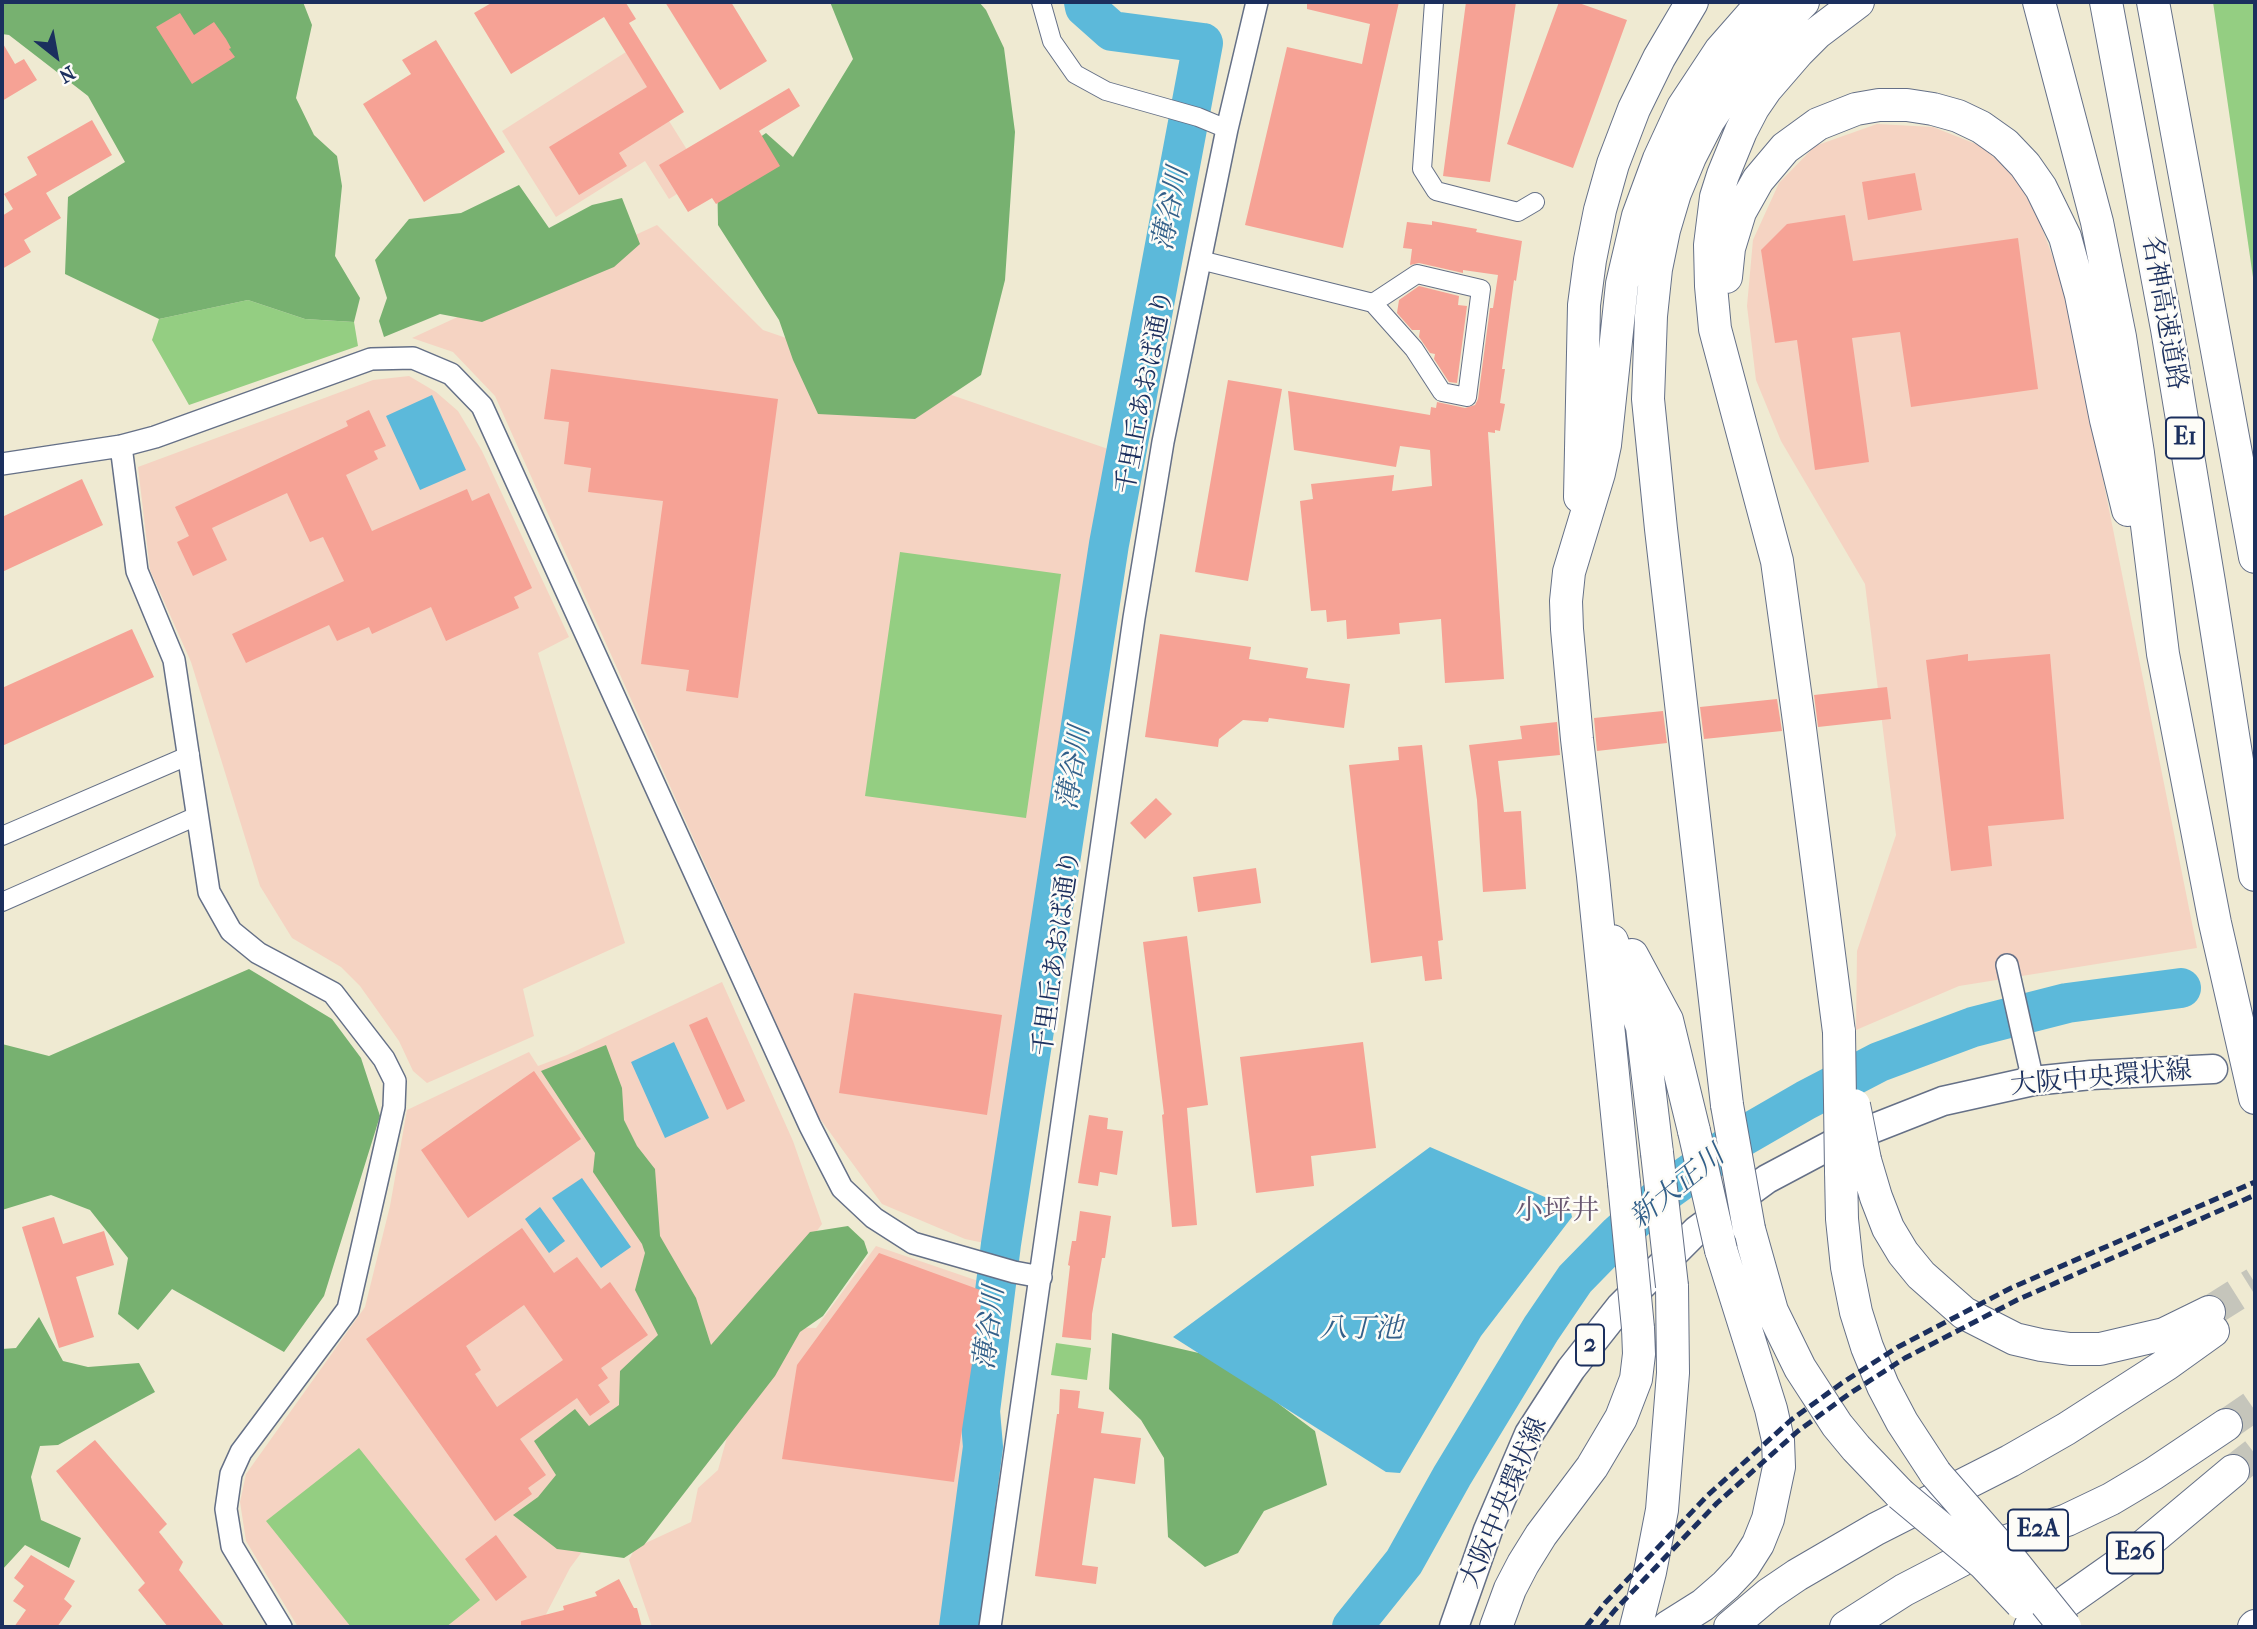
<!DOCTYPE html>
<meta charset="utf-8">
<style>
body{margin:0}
#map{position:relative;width:2257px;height:1629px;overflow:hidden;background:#efead2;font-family:"IM FELL French Canon",serif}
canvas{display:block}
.frame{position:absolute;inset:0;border:4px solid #1b2f5e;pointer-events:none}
.north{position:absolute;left:21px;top:21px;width:70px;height:70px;-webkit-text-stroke:5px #fdfcf7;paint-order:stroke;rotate:149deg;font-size:19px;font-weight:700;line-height:28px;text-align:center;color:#1b2f5e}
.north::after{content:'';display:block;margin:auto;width:24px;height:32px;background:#1b2f5e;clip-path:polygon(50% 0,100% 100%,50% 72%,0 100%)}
</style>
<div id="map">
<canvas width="2257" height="1629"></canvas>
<div class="frame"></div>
<div class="north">N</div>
</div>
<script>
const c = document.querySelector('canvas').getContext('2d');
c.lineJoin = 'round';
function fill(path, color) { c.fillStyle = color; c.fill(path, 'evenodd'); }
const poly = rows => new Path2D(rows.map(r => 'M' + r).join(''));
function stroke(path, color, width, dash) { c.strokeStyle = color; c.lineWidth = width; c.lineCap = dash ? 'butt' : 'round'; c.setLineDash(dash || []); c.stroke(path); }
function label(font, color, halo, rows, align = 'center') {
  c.font = font + ' "IM FELL French Canon","Noto Serif JP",serif'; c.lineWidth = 5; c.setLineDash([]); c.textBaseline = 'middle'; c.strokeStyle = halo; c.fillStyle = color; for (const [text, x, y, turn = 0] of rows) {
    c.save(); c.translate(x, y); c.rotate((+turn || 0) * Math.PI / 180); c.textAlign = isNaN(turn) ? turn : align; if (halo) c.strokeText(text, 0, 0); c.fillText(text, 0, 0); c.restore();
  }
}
fill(poly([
 [626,52,704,177,669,199,645,161,556,217,502,131],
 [1877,124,1933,127,1981,146,2014,174,2039,220,2065,290,2197,948,1959,986,1856,1030,1857,951,1896,835,1865,584,1781,441,1756,380,1747,306,1753,240,1779,183,1815,146],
 [657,225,763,330,1111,450,994,1245,965,1239,882,1204,818,1116,495,396,453,352,412,338],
 [409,376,436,392,458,411,482,451,569,637,538,653,625,943,523,989,534,1036,427,1083,413,1071,399,1041,360,986,341,967,292,938,260,886,191,662,150,570,138,467,373,380],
 [722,982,793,1141,822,1224,570,1568,544,1618,516,1627,298,1627,246,1541,240,1502,246,1474,365,1307,390,1206,407,1110,529,1052,538,1066,567,1055],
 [876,1246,990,1285,956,1553,944,1627,652,1627,629,1560,635,1548,691,1522,698,1488,718,1470,737,1401,787,1327,816,1328]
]), '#f5d3c2');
fill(poly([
 [2213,2,2255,2,2255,291],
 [248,300,305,319,354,322,358,346,189,405,152,340,159,319],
 [900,552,1061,574,1026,818,865,796],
 [1056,1343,1091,1348,1087,1380,1051,1375],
 [359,1448,480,1600,446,1627,351,1627,266,1521]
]), '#94ce82');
fill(poly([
 [2,2,303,2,312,25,296,98,314,135,337,156,342,186,335,256,360,298,354,322,305,319,248,300,159,319,65,274,68,197,125,162,88,96,9,35,2,34],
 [830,2,979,2,986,10,1004,48,1015,132,1005,280,981,375,915,419,818,414,793,360,779,320,718,225,717,167,766,133,793,157,853,59],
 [519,185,549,228,592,205,622,198,640,244,614,267,482,322,440,314,384,337,379,321,387,298,375,260,409,219,461,213],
 [249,969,332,1019,361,1058,380,1116,324,1296,284,1352,172,1289,138,1330,118,1314,128,1258,90,1210,51,1195,2,1210,2,1044,49,1056],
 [606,1045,622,1088,624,1120,637,1146,655,1169,660,1236,696,1298,711,1345,810,1232,848,1226,864,1241,868,1253,823,1316,800,1332,775,1376,644,1545,624,1558,557,1549,513,1515,538,1497,556,1475,534,1441,575,1409,589,1426,619,1405,620,1371,658,1335,635,1290,645,1253,642,1244,593,1172,595,1153,541,1071],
 [39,1317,63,1361,88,1367,139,1363,155,1392,58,1445,40,1446,31,1477,41,1520,81,1538,69,1568,25,1545,2,1570,2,1349,16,1348],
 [1112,1333,1216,1357,1315,1431,1327,1485,1264,1511,1238,1553,1205,1567,1168,1537,1164,1458,1141,1420,1109,1389]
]), '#77b170');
fill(poly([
 [432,395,466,470,420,490,386,416],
 [674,1042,709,1118,665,1138,631,1062],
 [1430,1147,1570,1208,1572,1217,1481,1336,1400,1473,1386,1472,1173,1337],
 [582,1178,631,1247,601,1268,552,1198],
 [540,1207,565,1241,549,1253,525,1219]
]), '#5cb9da');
stroke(poly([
 [959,1627,983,1447,980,1411,1001,1244,1109,544,1203,43,1112,31,1085,7,1084,2],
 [1352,1627,1404,1562,1452,1476,1541,1329,1575,1279,1619,1234,1669,1189,1742,1137,1806,1100,1879,1062,1973,1027,2067,1003,2181,988]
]), '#5cb9da', 40);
fill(poly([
 [493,2,629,2,626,3,636,19,629,23,684,112,619,153,627,166,579,195,549,147,647,87,604,17,511,74,474,13],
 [665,2,731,2,767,61,720,90],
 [1307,2,1399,2,1343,248,1245,225,1287,47,1362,64,1370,24,1307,9],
 [1466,2,1516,2,1490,182,1443,176],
 [1559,2,1576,2,1627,20,1573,168,1507,144],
 [180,13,194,35,214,22,226,39,231,48,229,49,235,57,192,84,156,27],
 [436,40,505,152,424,202,363,104,411,74,402,60],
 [2,42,15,64,24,59,37,80,2,101],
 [789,88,800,106,759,131,780,166,716,204,712,198,688,212,659,165],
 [92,120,112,155,46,193,61,218,24,240,31,252,2,269,2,216,13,209,4,194,37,175,27,157],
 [1915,173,1922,210,1868,220,1862,182],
 [1845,215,1853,261,2018,238,2038,389,1911,407,1900,332,1852,338,1869,462,1815,470,1797,340,1775,343,1761,250,1787,224],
 [1432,221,1477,229,1476,232,1522,241,1516,281,1514,280,1502,369,1505,369,1500,403,1505,404,1500,431,1495,430,1495,433,1488,432,1504,679,1445,683,1441,619,1399,623,1400,634,1347,639,1346,620,1327,622,1326,610,1311,611,1300,501,1313,499,1311,484,1394,475,1392,491,1432,486,1430,450,1400,446,1396,467,1294,450,1288,391,1430,415,1431,407,1436,408,1437,402,1465,408,1475,405,1478,399,1490,308,1493,308,1498,275,1463,270,1463,273,1419,263,1410,265,1412,249,1403,248,1407,222,1432,225],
 [1419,286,1459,296,1458,305,1467,306,1457,383,1449,382,1434,359,1435,354,1430,353,1419,337,1420,330,1412,330,1397,313,1399,300],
 [551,369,778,399,738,698,686,691,689,670,641,664,663,501,588,492,591,468,564,464,569,422,544,419],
 [1228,380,1282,389,1248,581,1195,572],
 [369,410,386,446,374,451,378,459,346,475,372,531,467,489,472,501,489,493,532,588,514,597,519,608,446,641,431,607,372,634,369,627,337,641,329,625,246,663,232,634,344,581,323,537,310,542,287,493,212,528,227,560,193,576,177,542,189,536,175,507,348,426,346,421],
 [82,479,103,525,2,572,2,517],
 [132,629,154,677,2,746,2,688],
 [1160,634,1251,647,1249,659,1308,668,1306,678,1350,684,1344,728,1269,718,1268,722,1243,720,1219,739,1218,747,1145,737],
 [1968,654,1968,661,2050,654,2064,819,1988,826,1992,866,1951,871,1926,660],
 [1887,687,1891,719,1818,727,1814,695],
 [1777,699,1782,731,1704,739,1700,707],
 [1663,711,1667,743,1597,751,1594,718],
 [1557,722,1560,755,1498,761,1504,812,1521,811,1526,889,1483,892,1477,800,1469,745,1522,739,1520,726],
 [1422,745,1443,940,1438,941,1442,979,1425,981,1422,956,1371,963,1349,765,1399,760,1398,747],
 [1156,798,1172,814,1145,839,1130,823],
 [1256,868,1261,903,1198,912,1193,877],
 [1187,936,1208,1105,1187,1108,1197,1225,1172,1227,1162,1115,1164,1114,1143,942],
 [854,993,1002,1015,987,1115,839,1093],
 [707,1017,745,1101,727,1110,689,1025],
 [1363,1042,1376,1148,1311,1156,1314,1186,1256,1193,1240,1057],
 [534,1071,581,1139,468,1218,421,1150],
 [1089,1115,1108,1118,1107,1129,1123,1131,1117,1175,1100,1172,1098,1186,1078,1183],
 [1080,1211,1111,1216,1105,1258,1102,1258,1092,1314,1091,1340,1062,1337,1070,1266,1068,1265,1072,1241,1076,1241],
 [54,1217,63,1244,104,1231,114,1265,76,1277,94,1337,59,1348,22,1227],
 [522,1228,554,1273,577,1257,601,1289,610,1282,648,1335,601,1368,608,1378,598,1385,610,1402,590,1416,577,1398,520,1439,546,1475,528,1488,532,1494,495,1521,366,1339],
 [524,1305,563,1360,497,1407,475,1374,481,1370,466,1346],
 [879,1253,983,1291,954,1482,782,1459,797,1365],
 [1060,1389,1080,1391,1078,1408,1104,1412,1101,1433,1141,1438,1135,1484,1094,1478,1082,1565,1098,1567,1096,1584,1035,1576,1057,1414,1059,1414],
 [95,1440,167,1524,159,1532,183,1562,179,1570,225,1627,168,1627,138,1590,145,1583,56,1471],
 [496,1535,527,1577,496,1601,465,1559],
 [31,1555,75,1581,64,1599,72,1606,57,1627,14,1627,26,1610,13,1601,24,1586,14,1578],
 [619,1579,634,1608,637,1608,642,1627,521,1627,521,1621,564,1610,563,1606,597,1596,595,1592]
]), '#f6a295');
stroke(poly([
 [2209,1312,2255,1283],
 [2226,1425,2255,1405],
 [2233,1471,2255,1454]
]), '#c5c5bb', 32, [32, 16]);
const minor = poly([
 [1041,2,1052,41,1075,74,1106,91,1198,117,1227,129],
 [1434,2,1422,169,1436,191,1518,212,1535,202],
 [1200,260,1373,303,1414,349,1442,392,1467,397,1481,289,1417,274,1373,303],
 [2,836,190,755],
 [2,902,197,816]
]);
const tertiary = poly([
 [121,446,137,571,174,660,209,892,231,931,258,953,333,993,384,1059,395,1081,394,1107,348,1309,241,1452,231,1474,226,1509,232,1546,281,1627],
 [2,464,121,446,155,437,371,359,413,358,451,374,482,406,810,1126,842,1188,874,1218,913,1243,1014,1272,1041,1277],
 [2007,965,2033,1081],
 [990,1627,1134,618,1163,442,1227,129,1257,2]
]);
const primary = poly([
 [1454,1627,1488,1530,1529,1434,1571,1369,1620,1307,1697,1230,1767,1179,1831,1145,1943,1101,2033,1081,2091,1075,2213,1069]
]);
const motorway = poly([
 [2039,2,2097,222,2120,337,2138,453,2163,654,2215,923,2255,1098],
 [2106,2,2167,329,2209,582,2255,875],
 [2153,2,2255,557],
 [1726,277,1729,248,1740,212,1758,180,1785,148,1818,124,1856,109,1879,105,1907,105,1933,109,1958,116,1981,127,2005,144,2025,165,2041,188,2065,237,2081,295,2106,420,2128,510],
 [1580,497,1584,305,1590,260,1600,210,1613,164,1634,109,1659,58,1692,2],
 [1612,941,1642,1027,1657,1153],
 [1632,955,1667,1020,1694,1131],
 [1839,1032,1799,721,1777,561,1715,329,1711,286,1710,245,1716,197,1723,175,1741,131,1753,108,1766,89,1798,52,1817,33,1858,2],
 [1727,1105,1661,529,1648,399,1651,316,1656,269,1664,230,1675,193,1690,157,1709,120,1733,84,1776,29,1803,2],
 [1865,1160,1876,1197,1888,1228,1903,1253,1921,1275,1964,1313,2015,1339,2041,1345,2070,1349,2100,1349,2164,1334,2209,1312],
 [1841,1171,1842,1219,1847,1267,1856,1312,1867,1347,1883,1386,1902,1422,1936,1474],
 [1624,1183,1593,876,1577,739,1567,629,1566,601,1569,572,1599,473,1605,445,1622,284,1638,216,1659,159,1683,107,1720,51,1763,2],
 [1749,1229,1772,1311,1800,1368,1837,1425,1856,1448,1900,1494],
 [1496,1627,1510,1589,1523,1564,1541,1535,1592,1467,1621,1418,1636,1379,1639,1354,1638,1328],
 [1636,1627,1650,1572,1662,1510,1673,1373,1672,1286],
 [1668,1627,1703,1605,1726,1585,1744,1566,1758,1544,1768,1519,1779,1467,1778,1440,1771,1409,1721,1250],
 [1730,1627,1769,1594,1797,1575,1876,1529,2010,1461,2066,1429,2167,1364,2213,1331],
 [1846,1627,1904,1590,1981,1550,2067,1520,2111,1499,2153,1474,2226,1425],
 [2030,1627,2135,1553,2233,1471],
 [2254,1627,2255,1626]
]);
stroke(minor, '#657087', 20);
stroke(tertiary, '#657087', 24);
stroke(primary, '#657087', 31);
stroke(motorway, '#657087', 34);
stroke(minor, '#fff', 18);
stroke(tertiary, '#fff', 21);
stroke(primary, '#fff', 28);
stroke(motorway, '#fff', 32);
stroke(poly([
 [1586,1627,1605,1603,1708,1495,1791,1420,1842,1383,1898,1347,2011,1288,2255,1182],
 [1601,1627,1615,1610,1717,1503,1798,1431,1849,1394,1905,1358,2017,1300,2255,1195]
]), '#1b2f5e', 5, [10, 5]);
const motorwayBridge = poly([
 [1839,1032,1841,1171],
 [1727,1105,1749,1229],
 [1854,1105,1865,1160],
 [1694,1131,1721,1250],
 [1657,1153,1672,1286],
 [1624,1183,1638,1328],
 [1936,1474,2012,1561,2065,1627],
 [1900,1494,1984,1564,2021,1603]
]);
stroke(motorwayBridge, '#657087', 34, []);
stroke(motorwayBridge, '#fff', 32);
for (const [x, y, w] of [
 [2185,438,38],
 [1590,1345,28],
 [2038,1530,60],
 [2135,1553,56]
]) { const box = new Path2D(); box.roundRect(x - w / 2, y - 20.5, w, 41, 5); c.fillStyle = '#fdfcf7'; c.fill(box); stroke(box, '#1b2f5e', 2); }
label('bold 24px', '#1b2f5e', null, [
 ["E1",2185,438],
 ["2",1590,1345],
 ["E2A",2038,1530],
 ["E26",2135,1553]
]);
label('26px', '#1b2f5e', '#fdfcf7', [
 ["名神高速道路",2163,313,80],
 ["千里丘あおば通り",1146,392,-79],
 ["千里丘あおば通り",1058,953,-82],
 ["大阪中央環状線",2101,1079,-5],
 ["大阪中央環状線",1505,1503,-67]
]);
label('italic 28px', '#325f89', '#fdfcf7', [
 ["薄谷川",1172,209,-79],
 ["薄谷川",1075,768,-81],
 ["新大正川",1678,1188,-39],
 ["薄谷川",991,1328,-83],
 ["八丁池",1361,1330]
]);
label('28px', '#685771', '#fdfcf7', [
 ["小坪井",1557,1212]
]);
</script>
